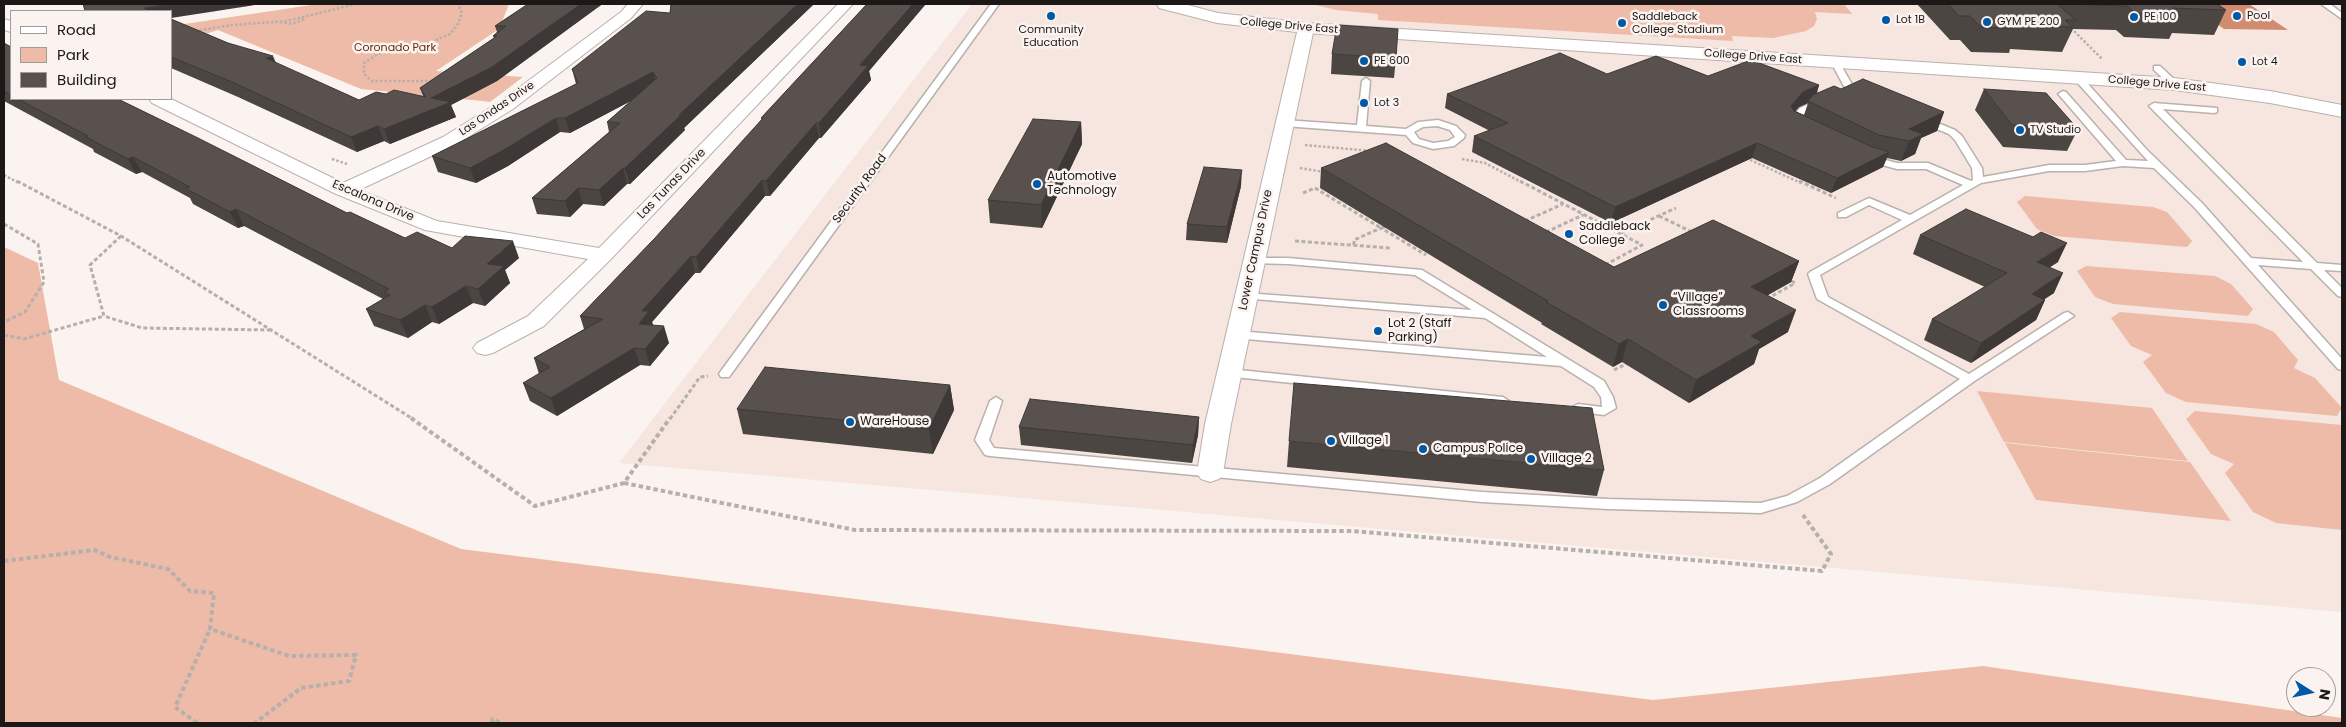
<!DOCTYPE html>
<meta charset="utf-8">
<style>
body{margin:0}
#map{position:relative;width:2346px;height:727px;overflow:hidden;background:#fbf3f0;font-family:Poppins,sans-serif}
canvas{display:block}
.frame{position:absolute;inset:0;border:5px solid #1b1817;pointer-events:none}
.legend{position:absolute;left:10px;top:10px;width:162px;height:90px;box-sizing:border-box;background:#fbf3f0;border:1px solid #a19b99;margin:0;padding:6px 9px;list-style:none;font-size:15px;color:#1b1817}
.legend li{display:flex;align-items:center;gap:10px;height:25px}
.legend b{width:25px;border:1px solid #a19b99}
.north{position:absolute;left:2286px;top:667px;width:50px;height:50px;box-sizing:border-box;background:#fbf3f0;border:1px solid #a19b99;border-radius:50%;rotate:100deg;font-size:14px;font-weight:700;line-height:20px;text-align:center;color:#1b1817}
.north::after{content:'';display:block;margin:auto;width:18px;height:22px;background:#0059a6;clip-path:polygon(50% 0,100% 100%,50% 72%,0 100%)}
</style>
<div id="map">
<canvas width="2346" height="727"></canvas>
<div class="frame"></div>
<ul class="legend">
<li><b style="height:6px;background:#fff"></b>Road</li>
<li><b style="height:14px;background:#edbba7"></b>Park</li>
<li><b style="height:14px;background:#58514e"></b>Building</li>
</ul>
<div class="north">N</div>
</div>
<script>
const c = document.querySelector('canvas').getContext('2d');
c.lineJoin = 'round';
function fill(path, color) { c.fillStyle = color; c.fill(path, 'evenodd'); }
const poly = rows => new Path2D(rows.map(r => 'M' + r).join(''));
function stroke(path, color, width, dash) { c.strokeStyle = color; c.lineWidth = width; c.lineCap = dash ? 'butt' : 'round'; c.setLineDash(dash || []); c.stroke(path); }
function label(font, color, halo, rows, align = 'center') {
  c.font = font + ' Poppins,sans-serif'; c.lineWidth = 5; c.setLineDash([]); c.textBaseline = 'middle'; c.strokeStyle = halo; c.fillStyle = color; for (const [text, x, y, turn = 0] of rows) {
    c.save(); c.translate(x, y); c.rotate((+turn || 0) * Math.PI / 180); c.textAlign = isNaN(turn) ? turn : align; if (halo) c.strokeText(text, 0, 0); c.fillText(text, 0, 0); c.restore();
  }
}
fill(poly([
 [972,4,2342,4,2342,612,619,463]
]), '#f6e6df');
fill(poly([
 [318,4,509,4,499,29,436,71,523,77,490,102,482,101,361,89,218,30,171,45,171,26],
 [1312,4,1844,4,1852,14,1815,12,1817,19,1814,26,1806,31,1773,38,1732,36,1733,41,1378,20,1378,14,1336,10],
 [2025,196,2153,207,2167,212,2192,241,2187,247,2054,236,2037,229,2017,202],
 [4,247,38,263,59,380,461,549,1653,700,1983,666,2342,718,2342,723,4,723],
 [2086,266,2215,276,2231,284,2253,309,2248,316,2113,304,2095,297,2077,271],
 [2120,312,2256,324,2274,332,2298,360,2294,368,2315,378,2342,408,2337,416,2186,402,2166,393,2143,362,2152,355,2131,346,2111,318],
 [1977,391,2152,408,2188,461,2004,442],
 [2195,411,2342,425,2342,530,2276,523,2253,512,2225,473,2234,464,2211,454,2186,419],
 [2005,443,2190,462,2231,521,2036,500]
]), '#edbba7');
fill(poly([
 [2190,4,2249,4,2288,30,2224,29]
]), '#d18c70');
const service = poly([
 [991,4,999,4,729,377,721,377,719,374,721,371,991,4],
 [2321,4,2330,4,2342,13,2342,19,2321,4],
 [1832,60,1838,60,1854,88,1863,92,1863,96,1847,92,1831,62,1832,60],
 [2154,66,2160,66,2177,82,2177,86,2171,86,2154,70,2154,66],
 [2077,74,2080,75,2147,150,2202,203,2251,258,2303,262,2149,106,2154,103,2217,108,2217,112,2214,113,2163,109,2317,263,2342,265,2342,271,2324,270,2342,288,2342,297,2338,296,2311,269,2258,265,2342,359,2342,370,2338,369,2194,207,2154,168,2123,166,2085,171,2049,171,1981,183,1820,275,1828,297,1969,374,2064,313,2068,312,2074,316,1973,382,1830,484,1797,502,1761,513,1608,509,1482,502,990,456,985,455,975,440,990,401,996,397,1002,401,989,440,994,448,1482,492,1608,499,1761,503,1787,496,1820,478,1960,379,1817,299,1808,274,1810,272,1902,220,1869,205,1846,217,1838,217,1838,213,1869,198,1910,215,1963,185,1926,169,1897,169,1867,161,1865,159,1870,156,1897,163,1928,163,1971,181,1973,180,1972,168,1955,140,1949,134,1920,122,1918,120,1923,117,1955,130,1962,136,1982,168,1983,177,2049,165,2085,165,2116,161,2060,96,2058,94,2063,91,2066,92,2126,160,2148,161,2074,79,2074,75,2077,74],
 [1366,78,1370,81,1366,126,1406,129,1418,122,1438,120,1456,126,1465,135,1464,138,1454,146,1433,149,1413,143,1406,135,1284,126,1279,123,1284,120,1357,125,1362,81,1366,78],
 [1437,126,1450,130,1455,137,1448,141,1433,143,1419,139,1414,132,1423,127,1437,126],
 [1820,99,1823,100,1823,104,1806,112,1799,121,1803,125,1801,127,1795,127,1790,124,1788,122,1800,108,1820,99],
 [1254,258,1288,258,1422,270,1604,381,1613,397,1616,408,1604,415,1573,411,1571,408,1578,404,1602,407,1601,397,1594,387,1561,366,1234,338,1232,335,1234,332,1238,331,1547,357,1485,318,1242,298,1240,296,1246,293,1472,310,1415,275,1288,264,1250,263,1248,261,1254,258],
 [1229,369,1503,397,1509,401,1503,405,1225,376,1223,373,1229,369]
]);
const minor = poly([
 [628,4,643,4,631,18,513,109,455,145,359,190,437,221,599,248,838,4,853,4,611,259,544,326,493,353,485,355,477,353,473,348,477,343,528,316,588,259,425,230,336,194,152,103,149,99,171,99,343,183,443,137,501,101,621,12,628,4],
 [4,19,11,21,11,32,4,30,4,19],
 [1306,23,1311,25,1314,28,1231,424,1223,473,1219,479,1210,482,1201,479,1197,473,1205,424,1298,28,1301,25,1306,23]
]);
const tertiary = poly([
 [1157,4,1184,4,1218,13,1306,23,2174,78,2270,91,2342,105,2342,117,2270,103,2174,90,1306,33,1217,23,1159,8,1157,4]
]);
stroke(service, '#b8b1ae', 3);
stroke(minor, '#b8b1ae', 2);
stroke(tertiary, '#b8b1ae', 2);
stroke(poly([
 [280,22,292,24,305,19],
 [2071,28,2102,59],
 [195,31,232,25,287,21,356,4],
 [432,81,372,81,364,74,364,63,378,54,428,43,450,34,458,24,462,13,458,4],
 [1305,145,1371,151],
 [1746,158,1801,183],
 [332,159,347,164],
 [1462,159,1485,163,1523,183],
 [1300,168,1324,172],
 [4,175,19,183]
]), '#b6b0ad', 2.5, [2.5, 2]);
stroke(poly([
 [17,181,121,236,413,419],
 [1520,181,1642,245,1605,265],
 [1799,181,1836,198],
 [1303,193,1315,188,1381,228,1388,226],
 [1659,216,1692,232],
 [1525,221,1563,204],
 [4,224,38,244,44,282,25,312,4,322],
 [1546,232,1583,215],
 [1621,233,1676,208],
 [121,236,90,265,104,316,142,328,270,330],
 [1295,241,1390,248],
 [1354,245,1354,240,1381,228,1426,255],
 [1767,299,1795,283,1789,280],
 [4,335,24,339,104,316],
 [1614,370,1628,363],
 [670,419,700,377,708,376]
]), '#b6b0ad', 3, [4, 2.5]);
stroke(poly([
 [411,418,535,506,624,483,670,418],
 [624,483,855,530,1352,531,1822,571,1831,554,1803,515],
 [4,561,95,550,110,557,168,569,190,591,214,593,210,629,289,656,356,655,349,681,301,688,255,723],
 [197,723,175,707,210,629],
 [491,723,493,719,501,723]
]), '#b6b0ad', 4, [4.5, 3]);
fill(service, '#fff');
fill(minor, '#fff');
fill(tertiary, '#fff');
fill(poly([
 [528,4,601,4,601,5,497,81,451,105,456,117,390,144,384,141,357,152,238,97,171,68,171,19,275,63,359,100,386,94,423,96,420,88,494,38,493,36,497,32,495,26],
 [671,4,814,4,684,128,685,130,630,184,627,184,604,206,583,204,570,217,537,214,532,198,609,132,607,122,631,101,570,133,560,132,508,166,476,183,438,172,432,156,576,84,572,69,670,13],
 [867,4,930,4,929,5,925,5,869,71,871,80,821,138,819,138,770,196,765,196,700,273,695,273,652,322,653,325,669,343,650,366,640,365,557,416,530,401,523,383,539,374,534,358,584,329,580,316,655,238,762,120,761,118],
 [1917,4,2217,4,2226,10,2214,35,2172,33,2169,39,2124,37,2116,30,2073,29,2062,52,2010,49,2009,53,1971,52,1960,40,1950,40],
 [4,43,11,47,11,99,118,99,347,213,405,238,452,248,519,258,505,270,510,283,485,306,473,303,439,324,432,322,408,338,374,326,366,309,383,299,244,226,238,228,193,204,190,198,142,172,136,174,94,152,93,149,4,101],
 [1332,54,1396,58,1394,78,1331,74],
 [1607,74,1708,76,1819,85,1817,93,1841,89,1944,112,1937,131,1921,138,1915,154,1901,161,1887,158,1883,167,1831,193,1752,158,1611,223,1472,152,1474,136,1490,131,1445,108,1447,94],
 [1808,103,1804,115,1795,111,1799,107],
 [1984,89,2078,129,2067,151,2003,147,1975,110],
 [1081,122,1082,144,1042,228,990,223,988,200],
 [1321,168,1614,267,1799,261,1791,282,1768,295,1788,332,1759,349,1754,364,1689,403,1622,362,1613,367,1541,324,1542,323,1320,188],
 [1241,186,1227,243,1186,240,1187,224],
 [1920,235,2058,262,2050,267,2054,293,2044,299,2045,300,2036,320,1971,363,1924,340,1932,319,1985,287,1913,254],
 [950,385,954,410,933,454,743,434,737,409],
 [1199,417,1198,435,1192,463,1021,445,1019,427],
 [1289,441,1604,470,1597,496,1287,467]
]), '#4c4643');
fill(poly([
 [171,4,260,4,249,6,171,18,171,11,145,11,144,8],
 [581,4,601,4,601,5,497,81,451,105,456,117,390,144,384,129,431,98],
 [798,4,814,4,684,128,685,130,630,184,625,168,679,115],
 [913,4,924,4,925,5,869,71,871,80,821,138,819,123,860,65],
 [273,56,279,70,266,58],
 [653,72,657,87,570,133,565,118],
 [1819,85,1814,100,1808,101,1808,103,1799,107,1787,121,1791,106,1803,92],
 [1944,112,1937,131,1921,138,1915,154,1901,161,1909,141,1909,129],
 [556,118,560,132,508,166,476,183,470,168],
 [1081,122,1082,144,1042,228,1041,205],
 [816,123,819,138,770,196,766,181],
 [378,126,384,141,357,152,351,137],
 [1757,143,1752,158,1611,223,1615,207],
 [1889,152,1883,167,1831,193,1837,178],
 [133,157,142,172,136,174,128,159],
 [623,168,627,184,604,206,599,190],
 [1242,170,1241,186,1227,243,1227,227],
 [762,180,765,196,700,273,696,257],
 [578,188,583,204,570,217,565,201],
 [236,209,244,226,238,228,230,212],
 [513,241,519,258,505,270,510,283,485,306,478,289,487,264],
 [2067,243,2058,262,2028,281,2037,262],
 [691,256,695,273,652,322,654,328,639,324,642,311],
 [1799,261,1791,282,1743,309,1751,287],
 [2063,273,2054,293,2022,314,2032,294],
 [466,286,473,303,439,324,432,307],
 [2045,300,2036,320,1971,363,1981,343],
 [425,305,432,322,408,338,400,320],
 [1796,310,1788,332,1759,349,1754,364,1689,403,1696,380,1751,336],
 [664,326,669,343,650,366,645,349],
 [1628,339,1622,362,1613,367,1619,344],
 [634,348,640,365,557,416,551,398],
 [950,385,954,410,933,454,929,429],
 [1199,417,1198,435,1192,463,1193,445]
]), '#3e3937');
const building = poly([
 [83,4,171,4,144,8,152,11,85,11,83,4],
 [528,4,581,4,492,67,431,98,451,102,384,129,378,126,351,137,232,82,171,57,171,19,228,43,273,56,266,58,359,100,376,92,386,94,394,90,426,97,420,88,497,36,493,36,506,26,495,26,528,4],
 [671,4,798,4,679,115,681,115,625,168,623,168,599,190,578,188,565,201,532,198,620,123,607,122,657,78,653,72,565,118,556,118,502,151,470,168,432,156,578,83,572,69,646,11,670,13,671,4],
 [867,4,913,4,860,65,868,66,819,123,816,123,766,181,762,180,696,257,691,256,642,311,649,311,639,324,664,326,645,349,634,348,551,398,523,383,550,367,534,358,603,319,580,316,655,238,763,118,761,118,867,4],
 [1948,4,2057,4,2076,20,2065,20,2072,27,2015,25,2019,29,1981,27,1970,16,1959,16,1948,4],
 [2064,4,2217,4,2226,10,2172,8,2181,15,2135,13,2127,6,2064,4],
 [1337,25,1398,29,1396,58,1332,54,1337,25],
 [4,43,11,47,11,95,4,91,4,43],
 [1560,53,1607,74,1656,56,1708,76,1751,60,1819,85,1803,92,1791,106,1794,111,1870,146,1889,152,1837,178,1757,143,1615,207,1474,136,1508,123,1447,94,1560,53],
 [1863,79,1944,112,1909,129,1923,134,1909,141,1879,135,1808,101,1813,95,1834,86,1841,89,1863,79],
 [1984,89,2046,93,2078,129,2012,125,1984,89],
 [18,99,118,99,196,137,347,213,350,212,405,238,417,232,452,248,465,236,513,241,487,264,504,266,478,289,466,286,432,307,425,305,400,320,366,309,390,295,384,292,389,289,236,209,230,212,185,188,190,187,133,157,128,159,86,137,88,136,18,99],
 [1033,119,1081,122,1041,205,988,200,1033,119],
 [1386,143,1614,267,1713,220,1799,261,1751,287,1796,310,1751,336,1762,342,1696,380,1628,339,1619,344,1546,302,1548,301,1321,168,1386,143],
 [1204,167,1242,170,1227,227,1187,224,1204,167],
 [1966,209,2033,237,2041,232,2067,243,2037,262,2063,273,2032,294,2045,300,1981,343,1932,319,2007,273,1920,235,1966,209],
 [765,367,950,385,929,429,737,409,765,367],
 [1294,383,1592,408,1604,470,1289,441,1294,383],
 [1030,399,1199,417,1193,445,1019,427,1030,399]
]);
fill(building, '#58514e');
stroke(building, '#3e3937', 1);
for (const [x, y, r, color] of [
 [1051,16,5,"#0059a6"],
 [2237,16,5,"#0059a6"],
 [2134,17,5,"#0059a6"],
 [1886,20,5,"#0059a6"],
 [1987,22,5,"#0059a6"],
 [1622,23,5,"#0059a6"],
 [1364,61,5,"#0059a6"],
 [2242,62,5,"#0059a6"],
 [1364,103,5,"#0059a6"],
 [2020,130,5,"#0059a6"],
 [1037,184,5,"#0059a6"],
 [1569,234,5,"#0059a6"],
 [1663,305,5,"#0059a6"],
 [1378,331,5,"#0059a6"],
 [850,422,5,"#0059a6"],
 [1331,441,5,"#0059a6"],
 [1423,449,5,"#0059a6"],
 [1531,459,5,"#0059a6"]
]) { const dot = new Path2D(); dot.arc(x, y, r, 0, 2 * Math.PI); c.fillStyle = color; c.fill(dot); stroke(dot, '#fbf3f0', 2); }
label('11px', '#1b1817', '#fbf3f0', [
 ["Pool",2247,16],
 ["Saddleback",1632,17],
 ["College Stadium",1632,30],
 ["PE 100",2144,17],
 ["Lot 1B",1896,20],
 ["GYM PE 200",1997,22],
 ["Community",1051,30,"center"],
 ["Education",1051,43,"center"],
 ["PE 600",1374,61],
 ["Lot 4",2252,62],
 ["Lot 3",1374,103],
 ["TV Studio",2030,130]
], 'left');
label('11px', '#1b1817', '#fbf3f0', [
 ["College Drive East",1289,26,5],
 ["College Drive East",1753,57,4],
 ["College Drive East",2157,84,5],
 ["Las Ondas Drive",497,109,-34]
]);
label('11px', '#662709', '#fbf3f0', [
 ["Coronado Park",395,48]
]);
label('12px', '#1b1817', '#fbf3f0', [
 ["Automotive",1047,177],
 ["Technology",1047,191],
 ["Saddleback",1579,227],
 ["College",1579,241],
 ["“Village”",1673,298],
 ["Classrooms",1673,312],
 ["Lot 2 (Staff",1388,324],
 ["Parking)",1388,338],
 ["WareHouse",860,422],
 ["Village 1",1341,441],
 ["Campus Police",1433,449],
 ["Village 2",1541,459]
], 'left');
label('12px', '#1b1817', '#fbf3f0', [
 ["Las Tunas Drive",672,184,-46],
 ["Security Road",860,189,-54],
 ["Escalona Drive",373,201,23],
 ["Lower Campus Drive",1256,250,-78]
]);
</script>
